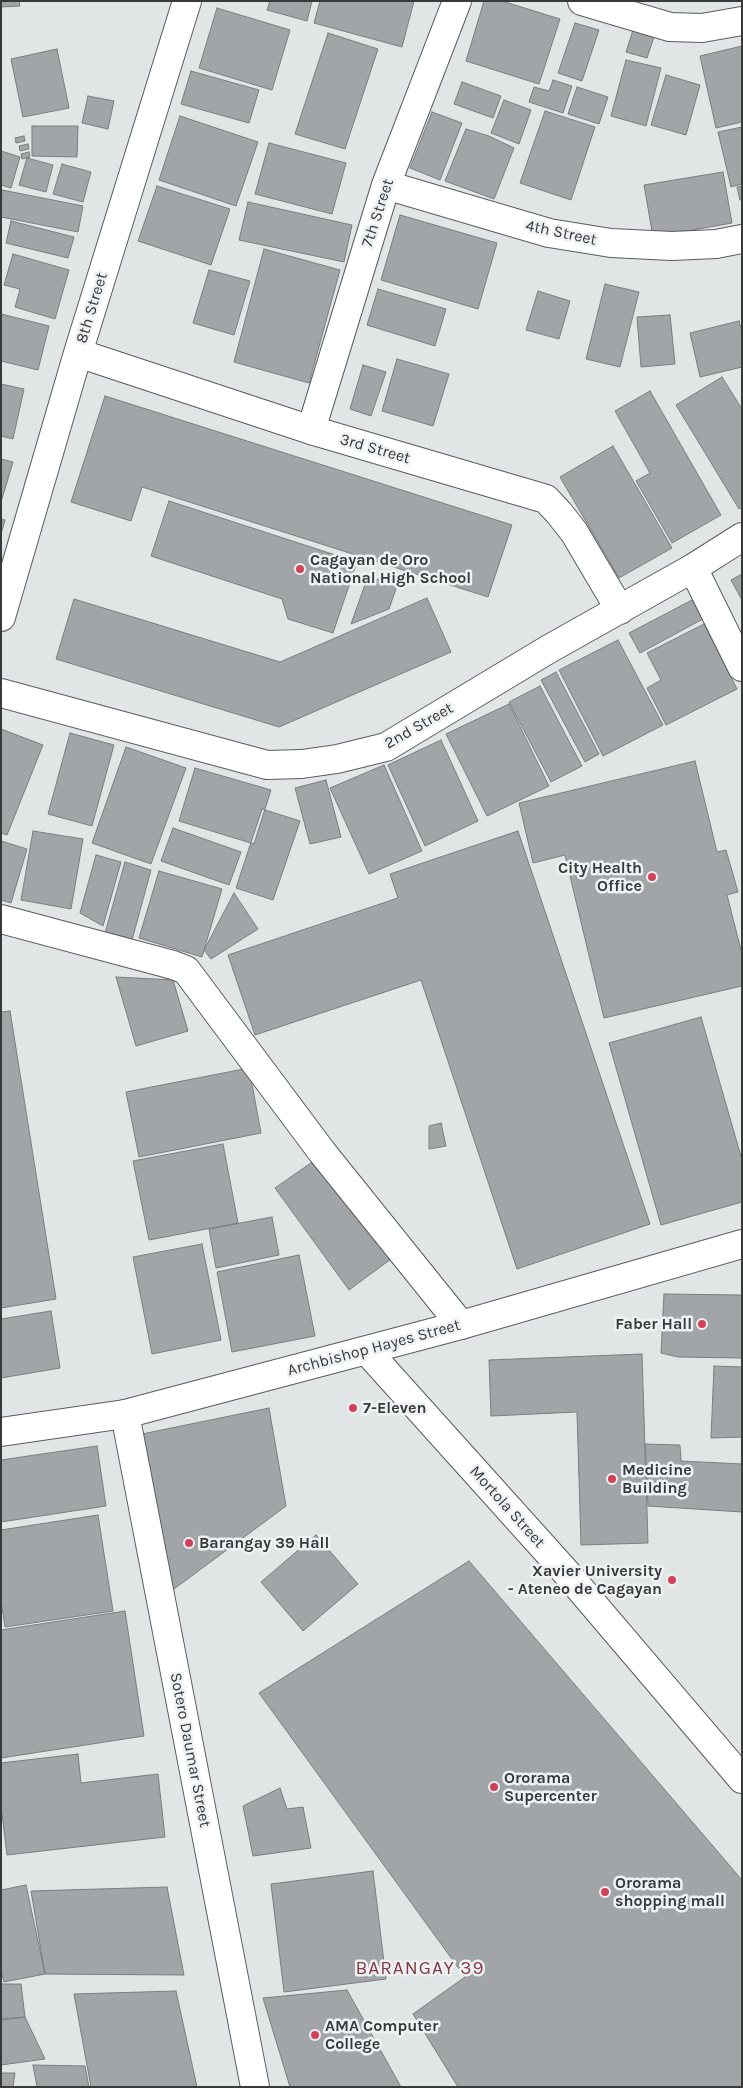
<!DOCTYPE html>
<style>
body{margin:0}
#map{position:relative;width:743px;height:2088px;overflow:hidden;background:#e1e5e6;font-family:Karla,sans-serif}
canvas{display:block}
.frame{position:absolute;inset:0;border:2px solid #38393a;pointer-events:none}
</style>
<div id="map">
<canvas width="743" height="2088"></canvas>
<div class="frame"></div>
</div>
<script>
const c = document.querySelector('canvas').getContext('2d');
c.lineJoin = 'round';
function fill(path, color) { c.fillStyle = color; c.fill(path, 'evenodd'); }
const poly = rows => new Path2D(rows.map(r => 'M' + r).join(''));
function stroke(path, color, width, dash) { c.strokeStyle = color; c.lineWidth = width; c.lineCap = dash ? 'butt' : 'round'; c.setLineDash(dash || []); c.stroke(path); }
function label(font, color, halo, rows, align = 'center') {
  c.font = font + ' Karla,sans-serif'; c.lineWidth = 5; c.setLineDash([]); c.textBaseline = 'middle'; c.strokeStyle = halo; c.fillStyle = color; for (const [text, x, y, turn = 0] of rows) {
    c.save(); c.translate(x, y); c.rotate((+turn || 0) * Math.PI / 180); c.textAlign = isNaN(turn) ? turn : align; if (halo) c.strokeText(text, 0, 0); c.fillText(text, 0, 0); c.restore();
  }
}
const building = poly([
 [1,1,19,1,20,6,1,7,1,1],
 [270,1,312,1,307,21,267,10,270,1],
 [320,1,414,1,402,47,314,23,320,1],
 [484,1,502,1,560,19,539,84,466,61,484,1],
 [217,8,290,30,272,90,199,68,217,8],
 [575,23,599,30,582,81,558,73,575,23],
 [633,30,654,37,647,58,626,52,633,30],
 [328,33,378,49,345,149,295,134,328,33],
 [742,46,742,122,716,128,700,56,742,46],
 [57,49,69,108,23,117,11,59,57,49],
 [626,60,661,68,646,126,611,116,626,60],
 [191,71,259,90,249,123,181,104,191,71],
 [666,75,700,85,686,135,651,125,666,75],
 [553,80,572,86,563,113,529,102,534,87,549,91,553,80],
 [462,82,501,96,493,118,454,104,462,82],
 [577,87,608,97,599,124,568,114,577,87],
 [88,96,114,101,108,129,82,123,88,96],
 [504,100,531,110,519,144,491,133,504,100],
 [545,111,595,127,571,200,520,183,545,111],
 [432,112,462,123,440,180,410,168,432,112],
 [180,116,258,142,236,206,159,180,180,116],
 [32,126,78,126,77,157,32,156,32,126],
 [742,127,742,184,731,187,718,132,742,127],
 [466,129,489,136,514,148,494,199,445,181,466,129],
 [24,136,25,141,16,143,15,138,24,136],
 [269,143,346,163,332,214,255,194,269,143],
 [28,144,29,149,20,151,19,146,28,144],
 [1,151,20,157,11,188,1,185,1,151],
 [29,152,30,157,22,159,21,154,29,152],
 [27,158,53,165,46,192,19,185,27,158],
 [62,164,91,172,83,202,53,194,62,164],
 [723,172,732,223,653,237,644,185,723,172],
 [157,186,230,209,211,265,138,241,157,186],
 [742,186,742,200,740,200,737,187,742,186],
 [2,190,83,206,78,232,1,217,2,190],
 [248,202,352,225,344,262,239,240,248,202],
 [400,215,497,243,478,309,381,280,400,215],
 [11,221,74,237,68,258,6,243,11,221],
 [264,249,340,270,309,383,234,362,264,249],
 [13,254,69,270,55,319,15,307,20,289,4,285,13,254],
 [209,270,250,281,234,335,193,323,209,270],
 [605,284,639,292,620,367,586,359,605,284],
 [378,289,446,309,435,346,367,325,378,289],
 [538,291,570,301,559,339,526,330,538,291],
 [1,314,49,326,38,370,1,361,1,314],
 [670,315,675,364,641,367,637,317,670,315],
 [739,321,742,332,742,367,700,377,690,333,739,321],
 [397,359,449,374,433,426,382,411,397,359],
 [363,365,386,372,371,416,350,409,363,365],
 [722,377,742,409,742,507,739,509,676,405,722,377],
 [1,384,24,389,13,439,1,436,1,384],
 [650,391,721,515,672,543,636,481,650,473,615,411,650,391],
 [105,396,512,525,488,597,142,487,131,521,71,502,105,396],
 [613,446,672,548,619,578,560,477,613,446],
 [1,459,13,462,1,502,1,459],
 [169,501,357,562,333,633,288,619,282,599,151,556,169,501],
 [1,519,5,520,1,534,1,519],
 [742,574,742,600,731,580,742,574],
 [368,576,397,586,389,609,351,624,368,576],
 [427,598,451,652,279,727,56,659,74,599,280,662,427,598],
 [692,600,703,619,640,653,629,633,692,600],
 [704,624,737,689,666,725,647,688,661,680,647,653,704,624],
 [618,640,663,725,603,756,559,670,618,640],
 [556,672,599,754,585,762,541,680,556,672],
 [540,686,582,766,551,782,509,702,540,686],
 [509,704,549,786,487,816,446,734,509,704],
 [1,729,43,745,7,835,1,833,1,729],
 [70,733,114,745,92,826,48,814,70,733],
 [441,740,478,821,425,846,388,765,441,740],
 [126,747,186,768,151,864,92,843,126,747],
 [695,761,717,852,726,850,738,892,727,895,742,954,742,986,604,1018,565,855,533,863,519,803,695,761],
 [384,765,422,851,369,874,330,788,384,765],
 [195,768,271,790,254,844,179,821,195,768],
 [326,780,341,837,310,844,295,788,326,780],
 [262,809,300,821,273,900,236,888,262,809],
 [173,828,241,852,229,885,161,861,173,828],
 [33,831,83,839,71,909,21,900,33,831],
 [518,831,650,1224,517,1269,421,980,255,1035,228,955,398,898,390,874,518,831],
 [1,841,27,849,11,903,1,900,1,841],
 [96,855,121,862,103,926,80,913,96,855],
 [125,862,151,870,132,940,105,933,125,862],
 [159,871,222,889,202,957,139,938,159,871],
 [234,893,258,929,211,959,204,950,234,893],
 [116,977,173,980,188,1031,136,1046,116,977],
 [10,1011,56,1299,1,1308,1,1012,10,1011],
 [701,1017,742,1160,742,1202,661,1225,609,1043,701,1017],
 [249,1068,261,1133,139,1157,126,1092,249,1068],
 [441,1123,446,1146,429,1149,429,1126,441,1123],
 [223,1144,238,1223,149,1240,133,1161,223,1144],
 [318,1158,391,1259,349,1290,275,1188,318,1158],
 [272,1217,279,1255,216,1268,209,1229,272,1217],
 [202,1244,221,1340,152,1354,133,1257,202,1244],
 [299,1255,315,1336,232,1352,217,1272,299,1255],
 [664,1294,742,1295,742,1358,678,1357,661,1353,664,1294],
 [51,1311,60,1368,1,1378,1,1319,51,1311],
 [642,1354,648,1543,581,1545,577,1412,491,1416,489,1360,642,1354],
 [714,1366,742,1367,742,1437,711,1438,714,1366],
 [269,1408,286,1506,170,1592,142,1434,269,1408],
 [645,1444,680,1445,681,1461,742,1464,742,1512,648,1506,645,1444],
 [97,1446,106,1506,1,1522,1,1460,97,1446],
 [98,1515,113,1611,5,1627,1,1601,1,1530,98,1515],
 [316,1535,358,1584,303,1631,261,1582,316,1535],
 [469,1561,742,1880,742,2087,458,2087,413,2014,465,1977,259,1693,469,1561],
 [125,1611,144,1736,1,1758,1,1630,125,1611],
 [78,1754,81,1783,158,1774,165,1837,7,1855,1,1806,1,1763,78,1754],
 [280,1788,287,1809,303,1807,311,1848,253,1856,243,1806,280,1788],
 [373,1871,386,1979,284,1992,271,1884,373,1871],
 [26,1885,45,1974,4,1982,1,1971,1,1890,26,1885],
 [167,1887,184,1975,45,1974,31,1891,167,1887],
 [1,1984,21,1984,25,2017,1,2019,1,1984],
 [347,1990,401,2087,290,2087,263,1998,347,1990],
 [176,1991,197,2087,91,2087,74,1994,176,1991],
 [25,2017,45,2059,1,2065,1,2020,25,2017],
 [33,2065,85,2066,89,2087,37,2087,33,2065],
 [1,2073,15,2073,13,2087,1,2087,1,2073]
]);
fill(building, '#a2a5a7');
stroke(building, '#7a7d7e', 1);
const street = poly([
 [582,1,670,27,702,28,742,21],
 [386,185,549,233,611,243,672,246,716,244,742,239],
 [311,430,386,185,457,1],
 [693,568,742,667],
 [1,919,173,965,186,970,322,1152,461,1325],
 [367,1351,564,1570,742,1779],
 [125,1414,255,2087]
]);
const secondary = poly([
 [78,353,311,430,546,499,559,513,574,532,620,610],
 [1,617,78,353,187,1],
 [1,693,267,765,302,764,337,759,386,747,549,649,693,568,742,537],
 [1,1432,125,1414,461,1325,742,1244]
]);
stroke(street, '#595c5e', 30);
stroke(secondary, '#595c5e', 30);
stroke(street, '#fff', 28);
stroke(secondary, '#fff', 28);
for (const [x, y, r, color] of [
 [300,569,5,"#d24157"],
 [652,877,5,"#d24157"],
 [702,1324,5,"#d24157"],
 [353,1408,5,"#d24157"],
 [612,1479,5,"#d24157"],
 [189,1543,5,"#d24157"],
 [672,1580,5,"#d24157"],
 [494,1787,5,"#d24157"],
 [605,1892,5,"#d24157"],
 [315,2035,5,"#d24157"]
]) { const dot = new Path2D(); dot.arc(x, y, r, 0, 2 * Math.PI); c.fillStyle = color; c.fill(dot); stroke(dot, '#eff2f4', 2); }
label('16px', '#38393a', '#eff2f4', [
 ["7th Street",378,213,-72],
 ["4th Street",561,233,12],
 ["8th Street",92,308,-73],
 ["3rd Street",375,449,16],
 ["2nd Street",419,726,-30],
 ["Archbishop Hayes Street",374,1348,-15],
 ["Mortola Street",507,1507,48],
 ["Sotero Daumar Street",190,1750,79]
]);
label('bold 16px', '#38393a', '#eff2f4', [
 ["Cagayan de Oro",310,560],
 ["National High School",310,578],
 ["City Health",642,868,"right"],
 ["Office",642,886,"right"],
 ["Faber Hall",692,1324,"right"],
 ["7-Eleven",363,1408],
 ["Medicine",622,1470],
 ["Building",622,1488],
 ["Barangay 39 Hall",199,1543],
 ["Xavier University",662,1571,"right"],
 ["- Ateneo de Cagayan",662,1589,"right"],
 ["Ororama",504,1778],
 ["Supercenter",504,1796],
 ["Ororama",615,1883],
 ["shopping mall",615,1901],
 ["AMA Computer",325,2026],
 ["College",325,2044]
], 'left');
c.letterSpacing = '1px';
label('19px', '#853c43', '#eff2f4', [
 ["BARANGAY 39",420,1969]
]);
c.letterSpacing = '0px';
</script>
